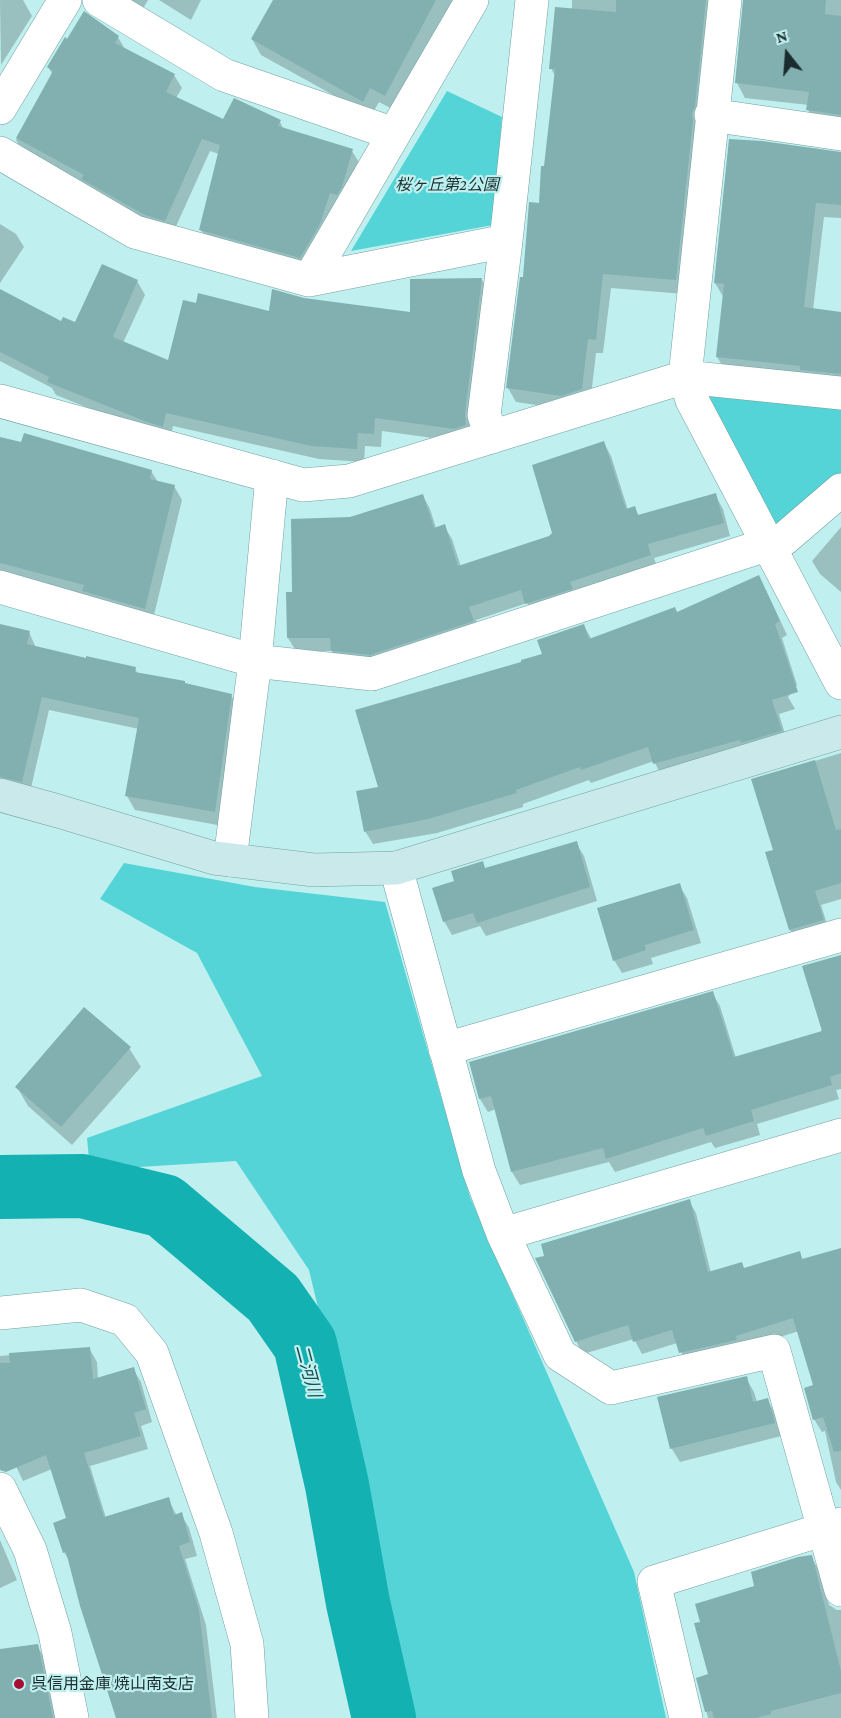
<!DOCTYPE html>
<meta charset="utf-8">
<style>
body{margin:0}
#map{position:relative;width:841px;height:1718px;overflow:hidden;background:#c0efef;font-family:"Crimson Pro",serif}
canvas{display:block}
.north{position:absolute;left:757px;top:24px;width:60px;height:60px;-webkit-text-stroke:4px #c0efef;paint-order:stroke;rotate:343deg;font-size:16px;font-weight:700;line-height:24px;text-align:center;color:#1a2c2d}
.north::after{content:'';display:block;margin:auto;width:21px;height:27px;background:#1a2c2d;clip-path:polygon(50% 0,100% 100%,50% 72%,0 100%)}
</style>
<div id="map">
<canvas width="841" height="1718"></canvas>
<div class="north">N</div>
</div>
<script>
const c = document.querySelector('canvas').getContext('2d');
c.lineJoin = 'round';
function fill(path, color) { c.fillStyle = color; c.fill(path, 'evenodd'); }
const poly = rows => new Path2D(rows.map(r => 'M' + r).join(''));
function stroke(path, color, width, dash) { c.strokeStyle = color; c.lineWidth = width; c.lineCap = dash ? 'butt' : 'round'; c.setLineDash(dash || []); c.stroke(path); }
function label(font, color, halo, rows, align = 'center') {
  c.font = font + ' "Crimson Pro","Noto Sans JP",serif'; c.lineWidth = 4.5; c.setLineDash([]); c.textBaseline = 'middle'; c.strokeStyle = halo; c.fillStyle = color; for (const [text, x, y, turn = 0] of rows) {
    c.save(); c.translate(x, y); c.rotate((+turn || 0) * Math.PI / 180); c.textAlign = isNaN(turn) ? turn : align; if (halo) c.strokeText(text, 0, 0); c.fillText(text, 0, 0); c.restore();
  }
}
fill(poly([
 [447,91,502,117,493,225,351,251],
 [704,391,841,408,841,477,774,529],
 [124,863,255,887,385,902,470,1197,634,1572,666,1718,402,1718,394,1625,309,1270,236,1161,90,1170,87,1138,262,1076,197,953,100,899]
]), '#54d4d6');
fill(poly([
 [0,0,23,0,32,16,1,65],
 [121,0,148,0,141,12],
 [159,0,201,0,191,20],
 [275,0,470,0,394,110,379,102,371,116,261,55,252,39],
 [572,0,722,0,684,294,611,288,603,353,596,353,590,404,571,410,516,402,508,388,524,279,541,205,555,76,551,68,572,10],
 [745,0,841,0,841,128,816,124,808,110,809,105,745,98,737,83],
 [118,37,126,51,174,75,182,88,176,98,224,121,280,122,284,130,352,151,360,164,308,271,209,243,201,230,219,154,210,151,173,233,143,222,24,153,16,140,53,75,48,67,68,41],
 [841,154,841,218,824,217,813,310,841,314,841,387,726,371,717,357,724,298,715,283],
 [0,224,16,234,24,247,0,283],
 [103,266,137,281,145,295,123,343,169,362,270,312,304,300,412,314,482,280,489,293,472,427,462,442,382,431,381,447,365,446,364,462,319,459,173,426,170,439,156,435,56,395,52,388,0,361,0,291,62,323,76,324],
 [0,438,151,471,158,482,174,486,182,500,152,623,0,574],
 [604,443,611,456,628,510,634,508,639,516,715,495,723,509,730,536,654,558,658,569,535,617,527,603,476,620,480,635,340,664,332,651,296,651,288,638,294,593,351,519,423,496,430,509,436,528,444,526,452,539,461,567,550,537],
 [841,527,841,592,820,574,812,561],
 [766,590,787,635,782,638,797,685,788,697,795,709,779,714,788,744,662,777,654,761,591,783,589,780,523,804,523,807,437,833,373,844,365,831,380,788,523,663,544,655,584,626,592,640,677,614],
 [0,625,29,632,36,648,135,669,138,674,231,695,239,710,223,826,135,810,127,796,139,729,49,710,31,788,0,781],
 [841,753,841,899,821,905,830,934,798,943,790,930,767,853,774,851,753,780],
 [576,843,584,856,597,901,486,936,480,926,452,935,444,921,456,882,482,863,486,870],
 [679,885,687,898,701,943,651,958,653,964,622,973,614,960],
 [841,956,841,1089,836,1090,839,1099,757,1124,760,1135,715,1148,711,1142,615,1172,609,1162,520,1185,512,1172,496,1109,488,1112,480,1099,470,1063,712,993,720,1006,736,1058,821,1032],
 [129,1048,141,1067,72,1145,28,1106,17,1087],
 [689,1201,696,1213,711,1273,745,1269,799,1252,803,1260,841,1250,841,1490,836,1482,825,1431,822,1432,814,1419,815,1386,799,1331,688,1366,677,1343,642,1354,634,1339,583,1354,576,1341],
 [89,1348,97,1362,98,1379,133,1369,141,1382,152,1422,141,1426,148,1449,90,1466,106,1518,168,1499,177,1516,181,1514,189,1528,197,1556,185,1559,206,1625,217,1718,118,1718,70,1562,64,1552,68,1519,52,1469,23,1481,0,1432,0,1356],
 [746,1378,754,1392,757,1402,767,1399,775,1413,781,1436,680,1462,672,1449,659,1398],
 [0,1540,17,1580,0,1588],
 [811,1557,819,1570,829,1605,837,1610,841,1610,841,1718,708,1718,698,1679,710,1675,702,1623,756,1587],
 [37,1645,51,1670,61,1718,0,1718,0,1651]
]), '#0003');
stroke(poly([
 [0,1187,82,1186,164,1206,273,1298,305,1344,337,1485,358,1603,384,1718]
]), '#13b1b2', 64);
fill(poly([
 [273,0,436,0,385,96,370,88,363,102,251,39],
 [616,0,706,0,695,107,692,113,693,121,676,280,603,274,596,340,588,339,582,389,562,396,506,388,520,277,523,277,529,202,539,203,541,166,544,166,555,69,549,69,555,7,616,12],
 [743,0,826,0,825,14,841,16,841,115,806,110,809,92,735,83],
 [84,11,119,36,115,43,175,74,166,92,223,119,234,98,281,120,278,126,353,149,342,187,337,195,330,193,320,224,300,258,199,230,220,145,202,139,165,221,145,215,134,209,81,179,84,175,16,138,53,71,47,67,65,37,67,39],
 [729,139,762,141,841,152,841,205,816,203,804,307,841,312,841,374,800,370,800,366,716,357,724,284,714,283],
 [102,264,138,280,113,337,168,360,183,300,196,303,198,293,269,311,272,289,304,298,410,312,410,279,482,278,465,413,466,425,454,429,375,418,374,434,358,433,357,449,311,446,166,413,163,427,147,422,47,382,49,377,0,352,0,289,61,321,63,317,75,322],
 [24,433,152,470,150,479,175,485,145,609,82,591,84,585,0,563,0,437,21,442],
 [604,441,626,509,635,506,638,515,716,493,724,523,648,544,651,555,570,582,573,589,525,604,521,590,469,607,474,621,370,655,331,651,330,638,287,638,286,592,292,592,291,519,350,517,423,494,434,528,445,524,458,566,549,536,552,533,532,465],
 [759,575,780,621,775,624,798,692,772,700,782,731,741,743,740,740,653,764,648,747,581,770,580,767,516,790,517,793,428,819,364,832,356,791,378,787,355,710,521,662,521,660,542,654,537,640,584,624,589,639,675,607,677,612],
 [0,624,30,631,27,644,86,658,86,656,136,667,135,672,185,681,185,683,232,694,215,812,125,796,139,718,42,697,22,782,0,777],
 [815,760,836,830,841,829,841,883,815,891,824,920,789,930,765,852,773,850,751,779],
 [577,841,590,887,477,923,473,913,443,922,432,888,454,881,451,871,483,861,485,868],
 [680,883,694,930,645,945,646,950,613,961,597,908],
 [841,955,841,1073,830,1077,832,1085,751,1110,754,1121,706,1136,703,1128,606,1159,603,1148,511,1172,491,1096,479,1099,469,1062,713,991,734,1057,822,1031,802,966],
 [84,1007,131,1047,61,1127,15,1087],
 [690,1199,708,1272,742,1262,744,1268,800,1251,802,1259,841,1248,841,1451,834,1452,823,1417,813,1420,804,1388,813,1385,793,1318,736,1336,737,1340,679,1353,672,1330,633,1342,628,1325,575,1342,535,1258,544,1256,541,1244],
 [90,1347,93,1379,134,1367,146,1409,134,1413,141,1436,84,1453,104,1517,169,1497,174,1515,182,1512,190,1542,179,1546,199,1610,212,1718,116,1718,80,1606,66,1552,63,1553,53,1523,66,1518,46,1455,6,1472,0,1470,0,1363,10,1363,9,1353],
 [747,1376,753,1402,768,1398,775,1423,670,1449,657,1397],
 [812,1555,841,1671,841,1693,771,1711,771,1714,756,1718,714,1718,712,1711,705,1712,696,1678,708,1674,694,1623,700,1622,695,1604,754,1586,751,1572,798,1557],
 [38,1644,53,1718,0,1718,0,1649]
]), '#82b0b0');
const street = poly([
 [99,0,224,75,394,134],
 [0,108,65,0],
 [711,115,841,134],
 [0,153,135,232,309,280,506,241],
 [309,280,472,0],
 [841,393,685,377,692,400,841,683],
 [0,401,303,485,349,481,685,377,725,0],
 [492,437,484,415,506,241,532,0],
 [0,587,255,661,372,674,784,539,841,490],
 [230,860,255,661,272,476],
 [396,868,479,1171,503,1234,560,1355,611,1388,774,1351,841,1590],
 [445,1049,841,935],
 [503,1234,841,1135],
 [0,1313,81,1305,125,1320,152,1353,216,1533,247,1644,252,1718],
 [0,1489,30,1550,55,1633,72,1718],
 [686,1718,654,1582,841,1524]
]);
const secondary = poly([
 [0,795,58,811,214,858,314,870,396,868,841,732]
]);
stroke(street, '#73a0a0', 34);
stroke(secondary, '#73a0a0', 34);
stroke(street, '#fff', 33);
stroke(secondary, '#c9e9ea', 33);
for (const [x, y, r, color] of [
 [19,1684,6,"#a70e35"]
]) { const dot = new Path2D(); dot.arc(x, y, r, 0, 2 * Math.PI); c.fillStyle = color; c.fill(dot); stroke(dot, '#c0efef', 2); }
label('italic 16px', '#1a3131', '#c0efef', [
 ["桜ヶ丘第2公園",447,185]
]);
label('16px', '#1a2c2d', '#c0efef', [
 ["呉信用金庫 焼山南支店",31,1684]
], 'left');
label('italic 18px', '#144f4f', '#c0efef', [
 ["二河川",308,1371,75]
]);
</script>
